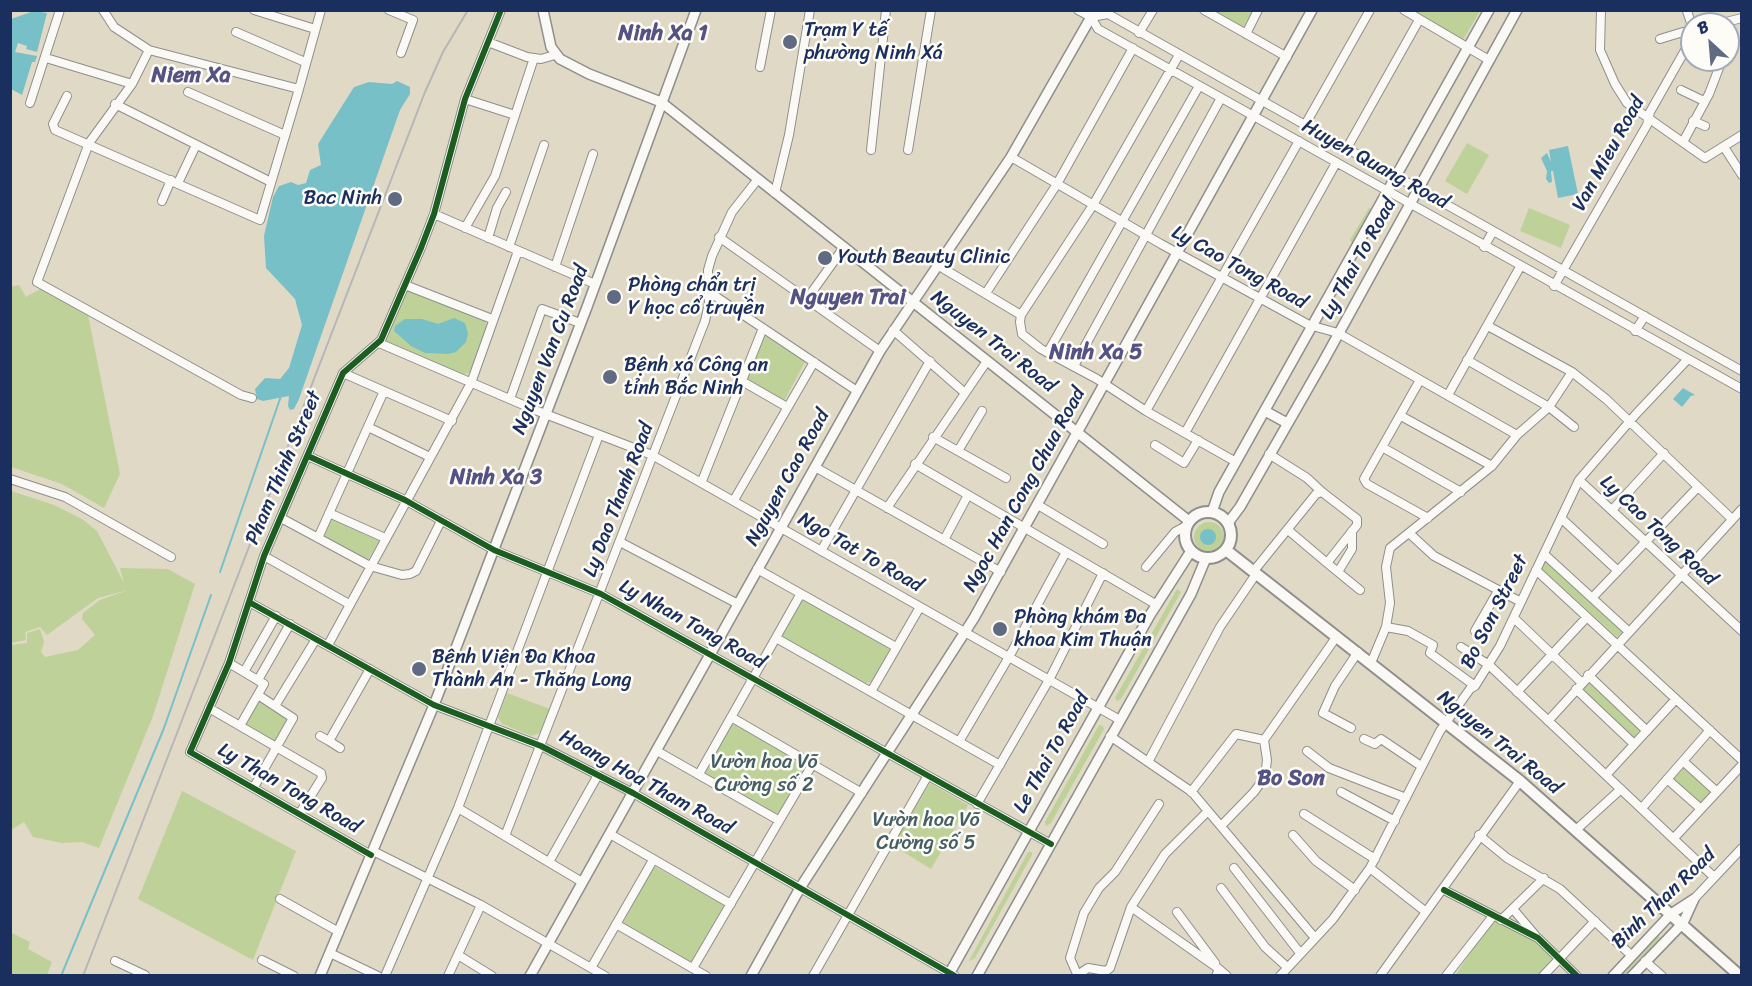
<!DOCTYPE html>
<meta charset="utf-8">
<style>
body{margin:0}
#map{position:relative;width:1752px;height:986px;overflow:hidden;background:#e0d9c6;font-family:Sriracha,sans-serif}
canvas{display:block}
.frame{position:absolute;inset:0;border:12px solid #1b2f5e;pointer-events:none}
.north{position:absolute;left:1680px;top:12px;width:60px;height:60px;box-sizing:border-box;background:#fdfcf7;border:2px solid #a3aaba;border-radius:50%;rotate:334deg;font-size:16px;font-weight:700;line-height:24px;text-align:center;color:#1b2f5e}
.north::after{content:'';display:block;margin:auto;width:21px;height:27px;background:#606a82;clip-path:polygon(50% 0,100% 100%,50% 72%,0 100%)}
</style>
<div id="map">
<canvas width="1752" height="986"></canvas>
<div class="frame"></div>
<div class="north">B</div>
</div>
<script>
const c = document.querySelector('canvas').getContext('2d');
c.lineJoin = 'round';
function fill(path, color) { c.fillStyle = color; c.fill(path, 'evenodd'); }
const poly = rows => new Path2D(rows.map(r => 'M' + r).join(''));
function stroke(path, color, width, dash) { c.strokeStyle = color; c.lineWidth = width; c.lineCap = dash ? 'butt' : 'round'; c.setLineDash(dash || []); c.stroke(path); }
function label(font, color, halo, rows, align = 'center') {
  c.font = font + ' Sriracha,sans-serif'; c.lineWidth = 5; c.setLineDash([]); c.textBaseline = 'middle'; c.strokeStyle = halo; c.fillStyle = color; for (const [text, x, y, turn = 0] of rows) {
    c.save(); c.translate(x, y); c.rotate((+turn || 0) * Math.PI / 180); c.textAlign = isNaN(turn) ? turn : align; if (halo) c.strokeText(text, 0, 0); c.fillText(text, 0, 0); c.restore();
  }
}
fill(poly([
 [1214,11,1253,11,1243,27],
 [1415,11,1480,11,1463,40],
 [1467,143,1489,155,1467,194,1445,181],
 [1369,208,1373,209,1352,243,1350,240],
 [1529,208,1570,225,1561,248,1520,231],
 [19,285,26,297,42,288,88,315,120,474,104,508,62,484,11,467,10,287],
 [410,290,485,320,487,326,470,372,463,375,385,343,384,338,405,291],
 [764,335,805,362,784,401,745,379],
 [11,491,54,505,82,519,97,531,124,583,120,568,168,569,195,584,153,716,99,848,82,842,62,843,33,837,24,822,11,830,11,645,27,643,27,633,40,629,44,642,41,652,45,657,78,650,95,635,82,619,83,613,100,600,128,590,98,598,47,635,40,627,25,632,26,640,11,643],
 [331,518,379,541,369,558,366,560,322,537],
 '1194 537a15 15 0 1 1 30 0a15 15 0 1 1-30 0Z',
 [1545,559,1623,631,1617,637,1540,567],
 [1177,589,1181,592,1121,699,1117,701,1115,698],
 [806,599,887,646,891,653,873,681,865,684,783,639,782,632,800,600],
 [1587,680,1640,730,1633,738,1580,688],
 [507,693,550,709,540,733,532,736,502,724,498,717],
 [258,700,289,718,275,741,244,723],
 [734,724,804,763,806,768,780,812,775,815,707,776,705,770,730,726],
 [1099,725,1103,726,1104,729,1051,823,1046,826,1045,822],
 [1684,763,1716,792,1701,808,1669,779],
 [930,783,968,805,931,869,892,845],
 [182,791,296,851,253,960,138,899],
 [1028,852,1032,852,1032,855,975,958,969,961],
 [654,866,724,905,691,962,623,923],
 [1496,921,1536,939,1551,953,1553,958,1538,975,1455,976,1490,923],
 [10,932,30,942,28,949,52,962,47,975,11,975],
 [1657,936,1660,937,1659,939,1624,975,1620,975]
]), '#bed199');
fill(poly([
 [34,11,47,13,37,52,26,49,27,46,18,43,15,52,37,56,35,62,32,62,22,95,11,89,11,19],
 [397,81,410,87,410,94,400,110,299,399,294,409,290,410,288,406,289,396,263,401,257,399,255,389,265,378,280,379,289,368,302,325,295,299,266,268,264,236,273,197,279,186,291,182,298,185,306,183,310,170,321,165,318,144,354,87,369,82,392,84],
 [1568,146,1578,194,1558,198,1553,171,1551,171,1552,182,1549,183,1546,179,1547,171,1541,158,1547,153,1551,162,1549,150],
 [454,318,465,323,468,333,466,342,456,352,448,354,425,353,411,346,394,331,395,326,405,319,422,319,438,324],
 [1683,388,1695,395,1691,396,1682,407,1673,399],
 '1200 537a8 8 0 1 1 16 0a8 8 0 1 1-16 0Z'
]), '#78c0c7');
stroke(poly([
 [220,572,281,396],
 [61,976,164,728,211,595]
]), '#78c0c7', 2);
const minor = poly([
 [103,10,114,27,149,50,299,89,321,10],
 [254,10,315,29],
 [389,10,413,20,401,53],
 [1078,10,1091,17,1098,29,1742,389],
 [1204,10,1287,57],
 [1404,10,1489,60],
 [1601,10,1600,50,1615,84,1627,103,1705,158,1742,135],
 [1687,11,1692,26],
 [1091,17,1108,14,1742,371],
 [1718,24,1742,18],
 [236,32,305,62],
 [1139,33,1153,10],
 [1246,34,1258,10],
 [1660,39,1683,32,1692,34],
 [488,42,527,57,541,59,555,55],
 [149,50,132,84,89,143,37,282,241,395,252,398],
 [46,58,132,84],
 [760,67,771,10],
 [1681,90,1704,101],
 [188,92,285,135],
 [67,96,53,124,55,130,260,220,299,89],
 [465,99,515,115],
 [30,103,60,10],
 [115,104,271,182],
 [1693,121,1705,126],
 [1305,125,1370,10],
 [1683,142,1709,94,1722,60],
 [1724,147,1742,175],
 [1347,148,1419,20],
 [871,150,886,10],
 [908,150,931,10],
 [1011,157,1161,244,1309,325,1338,333,1517,435],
 [178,183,196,145],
 [775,193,789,135,810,10],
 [162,201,171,180],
 [434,214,595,284],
 [465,228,495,176,534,58],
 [719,237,880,351],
 [488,238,497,208,506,192],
 [509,247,544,145],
 [1484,247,1493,231],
 [939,266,1021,315,1020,322,1022,334,1041,349,1097,379,1146,411,1236,462],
 [555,267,593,154],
 [405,285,492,319],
 [1554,286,1647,125,1650,112,1692,38],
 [709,292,857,391],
 [986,293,1057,184,1133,48],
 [807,299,844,247],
 [1021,315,1093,205,1179,55],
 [1488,326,1572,372,1606,399,1732,519],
 [893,330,965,393],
 [1635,331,1645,316],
 [379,343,535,410,652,455,1120,720],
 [1048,352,1199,86],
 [1467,360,1549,407,1574,427],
 [1074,366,1221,98],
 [343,373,452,421],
 [740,380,787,407],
 [1420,380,1364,479,1367,484,1428,518],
 [1448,395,1520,267],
 [510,399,542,309,580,323],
 [1146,411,1299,141],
 [1401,416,1492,466],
 [368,427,430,457],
 [1185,433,1336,163],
 [933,437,1006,478],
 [1155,445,1184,463,1198,440],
 [1382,447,1461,492],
 [958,451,982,411],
 [1269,454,1307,478,1322,492],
 [308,456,405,500,494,550,601,594,1051,844],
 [915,464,1157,605],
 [815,467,1001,572],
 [10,479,65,497,171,557],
 [1579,480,1742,631],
 [702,481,763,328],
 [734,500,814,362],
 [1038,505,1103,544],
 [887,508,987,361],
 [1612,510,1664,453],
 [329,513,385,538],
 [281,518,370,566,402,575,410,574,416,571,441,521],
 [1561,518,1618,571],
 [1288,530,1327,563],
 [1409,533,1434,556,1521,602],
 [318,538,384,391],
 [944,540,968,495],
 [620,542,738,604],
 [821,551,930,361],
 [1544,554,1627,630],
 [264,556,349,604],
 [1146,567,1175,532,1186,526],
 [757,569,896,647],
 [1536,570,1742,760],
 [1253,572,1316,494,1322,492,1357,519,1357,525,1327,563,1360,590],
 [1338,572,1352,549,1352,531],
 [1592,598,1698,487],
 [249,602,434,705,541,746,633,793,955,976],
 [1514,618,1581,682],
 [1386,627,1408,631,1433,645,1430,653,1475,686],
 [1475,631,1498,591],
 [776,638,1000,765],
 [328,645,471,383,518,251],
 [1461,647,1489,665,1714,877],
 [229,663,264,684,241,724],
 [1371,663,1386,627,1390,603,1386,567,1390,548,1492,466,1517,435,1549,407,1572,372],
 [244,672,276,616],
 [1588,675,1647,731],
 [258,680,290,624],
 [1576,689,1634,744],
 [872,690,920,607],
 [1517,692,1587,617],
 [275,706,316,639],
 [209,708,321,773,322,778,300,813],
 [731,717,862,793],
 [1548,721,1742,509],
 [1351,728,1323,713,1335,686,1358,652],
 [320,736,329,741],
 [1110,736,1192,792,1315,938],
 [1364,739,1375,744,1381,739,1421,766],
 [960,740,1009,657,1066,552],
 [340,748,329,741,370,669],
 [657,751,778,820],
 [1307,751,1329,768,1406,798],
 [1683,761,1717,792],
 [1148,762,1220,627,1256,574],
 [699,774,800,595],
 [1606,775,1676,699],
 [1667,779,1701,809],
 [254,787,293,718,258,695],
 [1191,792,1236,734,1264,740,1337,636],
 [1341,792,1395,821],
 [977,804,1049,680,1103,573],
 [458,808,582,882],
 [1642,808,1710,730],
 [1208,811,1165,854,1131,907,1219,969],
 [1304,814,1375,859],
 [1221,826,1254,792,1265,777,1267,760,1264,740],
 [1577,829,1621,789],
 [610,834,731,904],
 [1293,835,1316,861,1355,890],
 [1479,835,1507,858,1560,889,1631,955],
 [505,836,705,321,709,303,708,270,712,256,732,212,758,179],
 [1674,838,1742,765],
 [373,851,481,905,605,976],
 [371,855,190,752,229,663,264,556,343,373,381,340,421,248,434,214,465,99,501,10],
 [549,862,598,775],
 [1234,868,1300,953],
 [1370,868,1426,912],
 [1221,888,1265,947,1287,967],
 [1444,890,1538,938,1577,976],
 [280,899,339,932],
 [1694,899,1742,848],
 [1513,909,1535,935],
 [1177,912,1215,963],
 [1501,920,1544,878],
 [616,924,706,976],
 [330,953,378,976],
 [458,955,492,976],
 [262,960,294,976],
 [115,961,145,975],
 [1645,961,1662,976],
 [591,968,653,860],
 [693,968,812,765],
 [1077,974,1070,958,1084,913,1099,888,1115,872,1159,804],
 [385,976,458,808,599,435],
 [448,976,481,905],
 [813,976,927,777],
 [1076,976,1088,968,1106,971,1110,968,1131,907],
 [1216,976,1219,969,1227,976],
 [1280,976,1333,919,1370,868,1440,731,1470,689,1475,686,1500,646,1579,480,1636,414,1687,360],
 [1380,976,1520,781],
 [1446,976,1493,916],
 [1543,976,1595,921]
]);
const major = poly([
 [543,10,551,47,560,59,589,74,661,102,1189,521],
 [1265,411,1287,423],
 [1212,512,1219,492,1489,10],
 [1228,523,1240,507,1323,362,1517,10],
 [320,976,434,705,587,307,696,10],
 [530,976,880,351,1011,157,1095,10],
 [751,976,800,888,974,618,1312,10],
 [948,976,1150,615,1191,551],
 [977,976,1191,594,1206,558],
 [1613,976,1671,914,1694,899],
 [1632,976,1683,923,1694,899]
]);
const highway = poly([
 '1185 535a23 23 0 1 1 46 0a23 23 0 1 1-46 0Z',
 [1226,550,1520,781,1740,976]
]);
stroke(minor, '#8e8e8c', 10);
stroke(major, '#8e8e8c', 12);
stroke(highway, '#8e8e8c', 14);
stroke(minor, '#faf9f6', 8);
stroke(major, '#faf9f6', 9);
stroke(highway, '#faf9f6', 10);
stroke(poly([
 [83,976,425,92,443,52,468,10]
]), '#b5b6b8', 2);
stroke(poly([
 [308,456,405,500,494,550,601,594,1051,844],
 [249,602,434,705,541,746,633,793,955,976],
 [371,855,190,752,229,663,264,556,343,373,381,340,421,248,434,214,465,99,501,10],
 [1444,890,1538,938,1577,976]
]), '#1b5e20', 6);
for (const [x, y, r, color] of [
 [790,42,8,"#606a82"],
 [395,199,8,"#606a82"],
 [825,258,8,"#606a82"],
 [614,297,8,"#606a82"],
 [610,377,8,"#606a82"],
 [1000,629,8,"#606a82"],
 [419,669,8,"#606a82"]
]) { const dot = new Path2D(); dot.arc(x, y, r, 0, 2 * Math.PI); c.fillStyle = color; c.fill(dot); stroke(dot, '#fdfcf7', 2); }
label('20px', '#1b2f5e', '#fdfcf7', [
 ["Trạm Y tế",804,31],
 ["phường Ninh Xá",804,54],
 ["Bac Ninh",382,199,"right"],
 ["Youth Beauty Clinic",838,258],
 ["Phòng chẩn trị",628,286],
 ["Y học cổ truyền",628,309],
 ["Bệnh xá Công an",624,366],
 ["tỉnh Bắc Ninh",624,389],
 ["Phòng khám Đa",1014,618],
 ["khoa Kim Thuận",1014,641],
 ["Bệnh Viện Đa Khoa",432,658],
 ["Thành An - Thăng Long",432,681]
], 'left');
label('20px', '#1b2f5e', '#fdfcf7', [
 ["Van Mieu Road",1609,154,-61],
 ["Huyen Quang Road",1375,165,29],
 ["Ly Thai To Road",1359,259,-61],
 ["Ly Cao Tong Road",1239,268,29],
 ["Nguyen Trai Road",993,342,38],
 ["Nguyen Van Cu Road",551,350,-69],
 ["Pham Thinh Street",284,468,-67],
 ["Nguyen Cao Road",788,478,-61],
 ["Ngoc Han Cong Chua Road",1025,490,-61],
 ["Ly Dao Thanh Road",619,500,-69],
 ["Ly Cao Tong Road",1658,531,43],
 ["Ngo Tat To Road",860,553,30],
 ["Bo Son Street",1495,612,-63],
 ["Ly Nhan Tong Road",692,625,29],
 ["Nguyen Trai Road",1499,743,39],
 ["Le Thai To Road",1052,753,-61],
 ["Hoang Hoa Tham Road",646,783,29],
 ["Ly Than Tong Road",289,789,30],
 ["Binh Than Road",1664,899,-44]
]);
label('20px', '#445e65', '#fdfcf7', [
 ["Vườn hoa Võ",764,763],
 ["Cường số 2",764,786],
 ["Vườn hoa Võ",926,821],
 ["Cường số 5",926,844]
]);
label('bold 22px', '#555384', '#fdfcf7', [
 ["Ninh Xa 1",663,34],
 ["Niem Xa",191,76],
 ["Nguyen Trai",848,298],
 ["Ninh Xa 5",1096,353],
 ["Ninh Xa 3",496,478],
 ["Bo Son",1291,779]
]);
</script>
